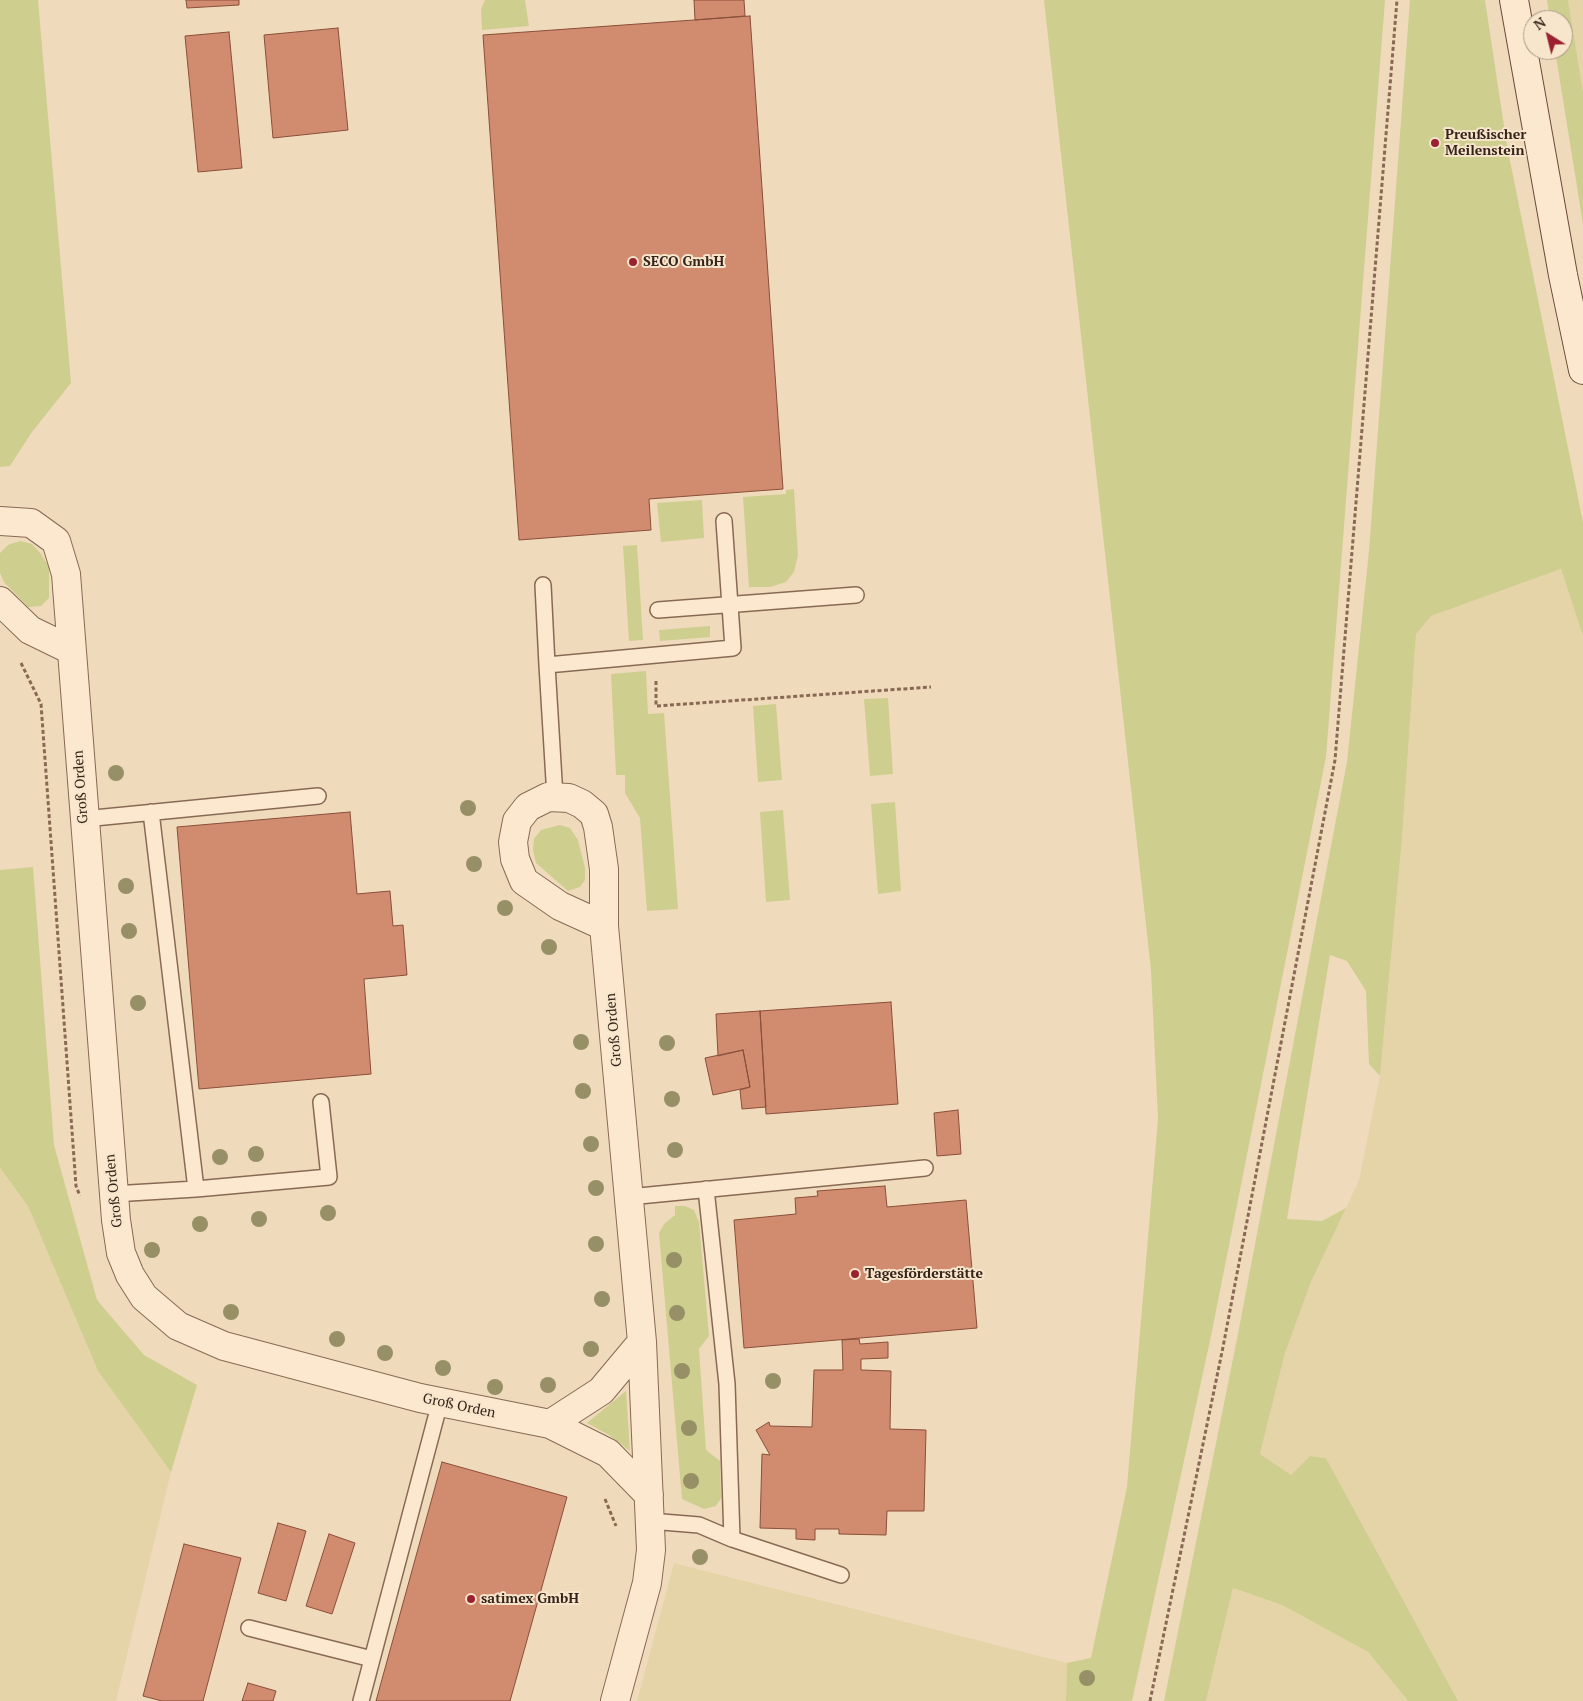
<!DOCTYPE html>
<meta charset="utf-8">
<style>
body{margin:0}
#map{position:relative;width:1583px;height:1701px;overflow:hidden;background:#f0dabc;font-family:"PT Serif",serif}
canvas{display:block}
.north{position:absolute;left:1523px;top:10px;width:50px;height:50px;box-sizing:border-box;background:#f7e5cc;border:1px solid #aa9885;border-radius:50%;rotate:324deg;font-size:14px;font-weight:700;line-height:20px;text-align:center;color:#36241a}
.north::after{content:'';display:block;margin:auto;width:18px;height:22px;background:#9b2131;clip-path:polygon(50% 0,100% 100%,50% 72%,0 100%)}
</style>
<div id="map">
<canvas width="1583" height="1701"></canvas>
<div class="north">N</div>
</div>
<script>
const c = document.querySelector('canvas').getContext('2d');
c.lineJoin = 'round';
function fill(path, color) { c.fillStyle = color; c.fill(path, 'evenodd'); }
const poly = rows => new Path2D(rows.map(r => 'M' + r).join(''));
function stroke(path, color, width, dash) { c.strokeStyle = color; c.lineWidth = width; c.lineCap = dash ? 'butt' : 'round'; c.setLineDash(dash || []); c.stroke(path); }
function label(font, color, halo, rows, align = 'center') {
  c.font = font + ' "PT Serif",serif'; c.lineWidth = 4; c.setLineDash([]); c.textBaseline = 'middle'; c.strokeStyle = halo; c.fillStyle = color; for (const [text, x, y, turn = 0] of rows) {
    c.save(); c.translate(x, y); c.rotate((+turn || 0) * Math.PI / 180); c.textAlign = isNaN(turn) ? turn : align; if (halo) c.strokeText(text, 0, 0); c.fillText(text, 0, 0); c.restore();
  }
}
fill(poly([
 [1568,0,1583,0,1583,92],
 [1561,569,1583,636,1583,1701,1458,1701,1326,1458,1310,1456,1291,1476,1260,1454,1285,1353,1311,1282,1359,1180,1380,1076,1402,838,1416,633,1431,616],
 [0,1168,28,1206,98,1371,171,1472,116,1701,0,1701],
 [674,1563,1067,1663,1066,1701,637,1701],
 [1233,1588,1282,1605,1368,1652,1408,1701,1206,1701]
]), '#e6d4a9');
fill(poly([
 [0,0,38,0,71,383,32,432,10,466,0,467],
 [485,0,525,0,529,26,482,30,481,9],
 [1044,0,1385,0,1326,757,1211,1336,1132,1701,1066,1701,1067,1663,1091,1658,1127,1487,1158,1119,1151,970],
 [1410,0,1485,0,1507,146,1583,522,1583,636,1561,569,1431,616,1416,634,1402,838,1380,1076,1369,1064,1366,991,1347,961,1330,955,1287,1219,1322,1221,1346,1208,1311,1282,1285,1353,1260,1454,1291,1475,1310,1456,1326,1458,1458,1701,1408,1701,1368,1652,1282,1605,1233,1588,1206,1701,1164,1701,1236,1344,1347,762,1369,551],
 [1547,0,1568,0,1583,92,1583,224,1555,50,1563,50,1563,20,1550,20],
 [794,489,798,555,794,572,786,582,770,587,749,587,743,497,786,494,786,490],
 [702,500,704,538,661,542,657,503],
 [20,541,32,544,41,554,49,567,49,598,41,606,28,607,4,582,0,573,0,553,8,545],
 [637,545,643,640,629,641,623,546],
 [710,626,710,637,660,641,659,630],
 [646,671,648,714,664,713,678,909,647,911,640,818,625,793,625,775,616,775,611,674],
 [888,698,893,774,870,776,864,699],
 [776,704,782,780,758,782,753,706],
 [895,802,901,891,878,894,871,804],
 [783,810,790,900,766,902,760,812],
 [560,825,570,828,578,840,585,868,585,880,580,887,568,891,536,863,533,850,534,839,541,830],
 [33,867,54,1145,97,1300,144,1355,197,1385,171,1472,98,1371,28,1206,0,1168,0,870],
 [675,1206,685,1206,694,1210,699,1222,709,1336,699,1349,706,1450,720,1461,721,1498,716,1506,704,1509,682,1499,659,1233,664,1224,675,1215],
 [626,1391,630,1451,609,1435,587,1423]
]), '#cece8f');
const building = poly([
 [186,0,239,0,239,5,187,8,186,0],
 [694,0,744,0,745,16,695,20,694,0],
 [750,16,783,489,649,499,651,530,519,540,483,35,750,16],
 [338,28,348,130,273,138,264,35,338,28],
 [229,32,242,168,198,172,185,36,229,32],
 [350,812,357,894,390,891,393,926,403,925,407,975,364,979,371,1074,199,1089,177,827,350,812],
 [891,1002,898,1104,766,1114,760,1011,891,1002],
 [760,1011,766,1107,742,1109,740,1090,750,1087,743,1050,718,1056,716,1014,760,1011],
 [743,1050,750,1087,713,1095,705,1058,743,1050],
 [958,1110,961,1154,937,1156,934,1113,958,1110],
 [885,1186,887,1207,966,1200,977,1328,744,1348,734,1220,796,1214,795,1198,818,1196,817,1191,885,1186],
 [859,1339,860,1344,888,1342,888,1358,861,1359,861,1370,891,1371,890,1429,926,1430,924,1511,887,1511,886,1535,839,1534,839,1529,815,1529,815,1540,796,1539,796,1529,760,1528,762,1454,770,1455,756,1430,769,1422,770,1426,812,1427,814,1370,843,1370,842,1340,859,1339],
 [442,1462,567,1497,510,1701,376,1701,442,1462],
 [278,1523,306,1531,286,1601,258,1593,278,1523],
 [329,1534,355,1543,332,1614,306,1606,329,1534],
 [184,1544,241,1558,203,1701,162,1701,143,1696,184,1544],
 [248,1683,276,1691,273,1701,242,1701,248,1683]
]);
fill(building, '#d18b6f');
stroke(building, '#894f39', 1);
const service = poly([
 [543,585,547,665],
 [658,610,856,595],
 [555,797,547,665,733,648,724,521],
 [151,812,196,1189,329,1177,321,1102],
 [84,819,318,796],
 [706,1189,727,1384,732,1539,841,1575],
 [113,1194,196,1189],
 [629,1197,925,1168],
 [650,1521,699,1525,732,1539],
 [249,1628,372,1659],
 [361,1701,440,1402]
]);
const minor = poly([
 [0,521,31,523,56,541,66,574,116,1220,121,1253,130,1275,144,1297,178,1326,224,1346,420,1398,550,1424,608,1453,649,1495],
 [0,601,30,630,71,650],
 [604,926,560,906,524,881,515,859,513,842,517,821,528,807,548,797,569,798,582,804,594,814,598,827,604,869,604,926,642,1342,651,1550,647,1583,615,1701],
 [550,1424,601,1391,642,1342]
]);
const secondary = poly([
 [1514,0,1563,275,1583,370]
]);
stroke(service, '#886a54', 18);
stroke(minor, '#886a54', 30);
stroke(secondary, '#6a4b38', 30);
stroke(poly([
 [21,663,41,704,76,1186,80,1196],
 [656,681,656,706,931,687],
 [605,1499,616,1526],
 [1150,1701,1223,1347,1335,760,1397,0]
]), '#886a54', 3, [4, 2.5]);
stroke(service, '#fbe8cf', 15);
stroke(minor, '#fbe8cf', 28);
stroke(secondary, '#fbe8cf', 28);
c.fillStyle = '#979066';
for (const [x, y] of [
 [116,773],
 [468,808],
 [474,864],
 [126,886],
 [505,908],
 [129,931],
 [549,947],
 [138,1003],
 [581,1042],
 [667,1043],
 [583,1091],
 [672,1099],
 [591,1144],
 [675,1150],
 [256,1154],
 [220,1157],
 [596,1188],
 [328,1213],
 [259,1219],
 [200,1224],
 [596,1244],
 [152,1250],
 [674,1260],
 [602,1299],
 [231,1312],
 [677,1313],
 [337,1339],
 [591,1349],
 [385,1353],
 [443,1368],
 [682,1371],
 [773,1381],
 [548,1385],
 [495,1387],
 [689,1428],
 [691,1481],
 [700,1557],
 [1087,1678]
]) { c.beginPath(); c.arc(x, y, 8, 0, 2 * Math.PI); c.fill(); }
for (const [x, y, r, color] of [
 [1435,143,5,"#9b2131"],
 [633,262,5,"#9b2131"],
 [855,1274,5,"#9b2131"],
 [471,1599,5,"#9b2131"]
]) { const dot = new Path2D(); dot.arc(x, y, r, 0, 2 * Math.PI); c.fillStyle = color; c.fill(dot); stroke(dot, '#f7e5cc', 2); }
label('bold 14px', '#36241a', '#f7e5cc', [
 ["Preußischer",1445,135],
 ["Meilenstein",1445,151],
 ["SECO GmbH",643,262],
 ["Tagesförderstätte",865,1274],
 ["satimex GmbH",481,1599]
], 'left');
label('14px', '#36241a', '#f7e5cc', [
 ["Groß Orden",81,787,-94],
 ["Groß Orden",614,1030,-95],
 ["Groß Orden",114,1191,-96],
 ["Groß Orden",459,1406,12]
]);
</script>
